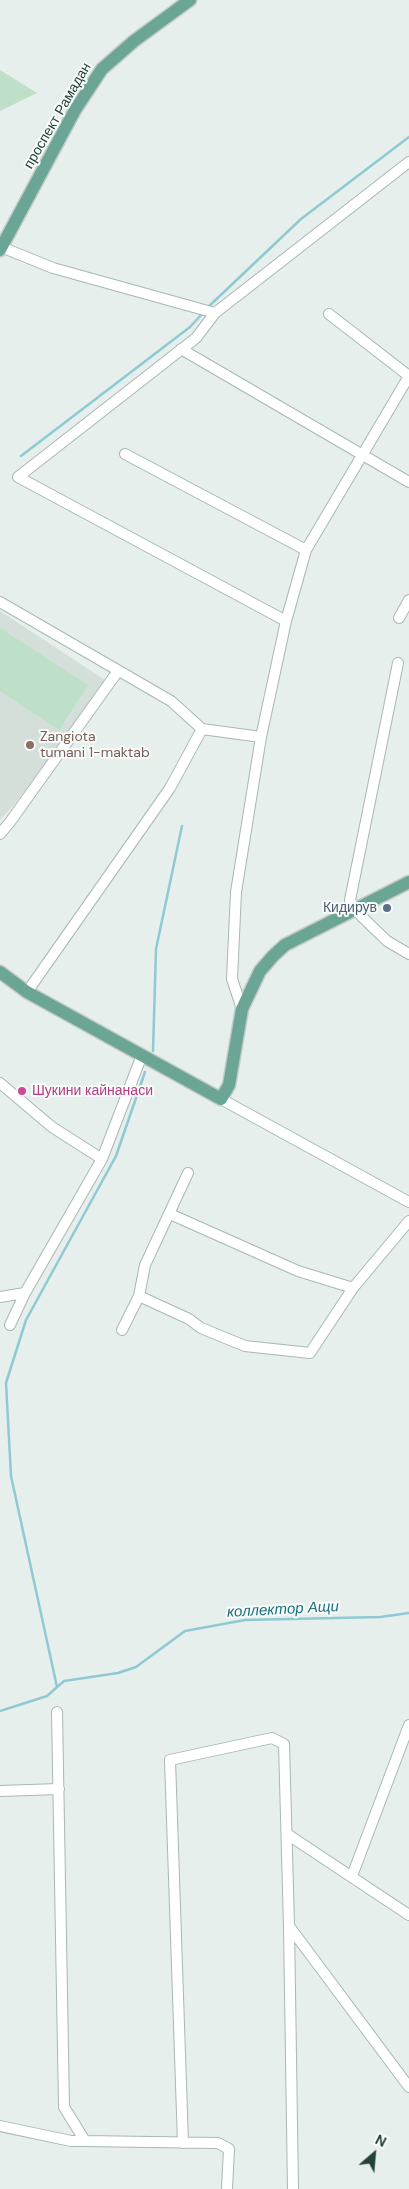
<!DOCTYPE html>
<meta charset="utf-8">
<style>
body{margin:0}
#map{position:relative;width:409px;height:2189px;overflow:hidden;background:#e6efeb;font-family:"DM Sans",sans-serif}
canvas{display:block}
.north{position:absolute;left:349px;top:2129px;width:50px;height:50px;-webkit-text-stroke:4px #f7fbf9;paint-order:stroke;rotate:27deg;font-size:14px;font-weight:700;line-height:20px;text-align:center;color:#24423a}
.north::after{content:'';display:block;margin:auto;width:18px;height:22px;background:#24423a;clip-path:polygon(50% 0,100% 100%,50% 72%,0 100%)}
</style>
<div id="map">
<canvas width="409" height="2189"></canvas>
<div class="north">N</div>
</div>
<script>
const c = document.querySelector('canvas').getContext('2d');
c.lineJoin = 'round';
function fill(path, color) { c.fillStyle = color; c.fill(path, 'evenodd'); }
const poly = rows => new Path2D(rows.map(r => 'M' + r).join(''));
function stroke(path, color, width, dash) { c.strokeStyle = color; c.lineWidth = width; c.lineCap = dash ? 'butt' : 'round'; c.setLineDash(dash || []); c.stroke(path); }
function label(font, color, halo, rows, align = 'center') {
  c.font = font + ' "DM Sans",sans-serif'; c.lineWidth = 4; c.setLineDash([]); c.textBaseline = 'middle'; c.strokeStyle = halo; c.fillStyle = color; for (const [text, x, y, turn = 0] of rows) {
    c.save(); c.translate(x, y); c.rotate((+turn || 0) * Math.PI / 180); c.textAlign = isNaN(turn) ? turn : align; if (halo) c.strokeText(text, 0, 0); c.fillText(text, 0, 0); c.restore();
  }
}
fill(poly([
 [0,611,108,682,12,807,0,820]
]), '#d4dfda');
fill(poly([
 [0,70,37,93,0,111],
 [0,628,88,685,59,730,0,691]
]), '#bfe0c8');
stroke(poly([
 [206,309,301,219,409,137],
 [21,456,190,327,203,313],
 [153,1051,156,949,182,826],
 [57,1687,11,1476,6,1383,26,1320,116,1156,145,1072],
 [0,1711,47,1696,64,1681,118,1673,136,1667,185,1631,245,1620,380,1617,409,1613]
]), '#8ec9d4', 2.5);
const minor = poly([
 [1,247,53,268,215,313],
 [329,314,409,376],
 [181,349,409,482],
 [125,454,306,550],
 [0,602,171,701,202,729,261,737],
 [399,618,409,600],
 [286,621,18,477,196,338,215,313,409,162],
 [398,663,350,900,354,909,387,941,409,954],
 [0,834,10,822,118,671],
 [27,992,170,788,202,729],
 [242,1009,232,979,236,892,261,737,286,621,306,550,409,376],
 [0,1083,52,1127,102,1159],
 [221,1099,409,1202],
 [170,1214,298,1271,353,1288],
 [139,1296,189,1319,201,1328,245,1346,310,1353,353,1288,409,1221],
 [0,1297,25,1293],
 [10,1325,25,1293,102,1159,142,1055],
 [122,1330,139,1296,145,1265,188,1173],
 [57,1712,64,2107,85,2141,218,2143,229,2149,227,2189],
 [0,1791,59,1789],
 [287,1834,409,1915],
 [352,1876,409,1725],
 [289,1926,409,2087],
 [0,2126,71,2141,85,2141],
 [183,2143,170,1760,272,1738,284,1744,289,1926,293,2189]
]);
const major = poly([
 [0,250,75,110,102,69,134,41,190,0],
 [0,972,27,992,221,1099,229,1085,242,1009,260,971,273,956,285,945,409,882]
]);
stroke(minor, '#a8b8b2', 12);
stroke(major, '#c2cac8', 15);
stroke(minor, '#fff', 10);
stroke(major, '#6aa596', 12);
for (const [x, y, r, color] of [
 [30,745,5,"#8d6e63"],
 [387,908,5,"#5c6f8a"],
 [22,1091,5,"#d1479c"]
]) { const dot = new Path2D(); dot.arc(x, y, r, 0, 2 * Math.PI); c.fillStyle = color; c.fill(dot); stroke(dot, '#f7fbf9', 2); }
label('14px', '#24423a', '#f7fbf9', [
 ["проспект Рамадан",58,116,-60]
]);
label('14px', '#785e54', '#f7fbf9', [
 ["Zangiota",40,737],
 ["tumani 1-maktab",40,753]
], 'left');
label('14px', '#4e5e75', '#f7fbf9', [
 ["Кидирув",377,908]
], 'right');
label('14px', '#b23c85', '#f7fbf9', [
 ["Шукини кайнанаси",32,1091]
], 'left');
label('italic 15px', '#1c6f80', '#f7fbf9', [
 ["коллектор Ащи",283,1610,-3]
]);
</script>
